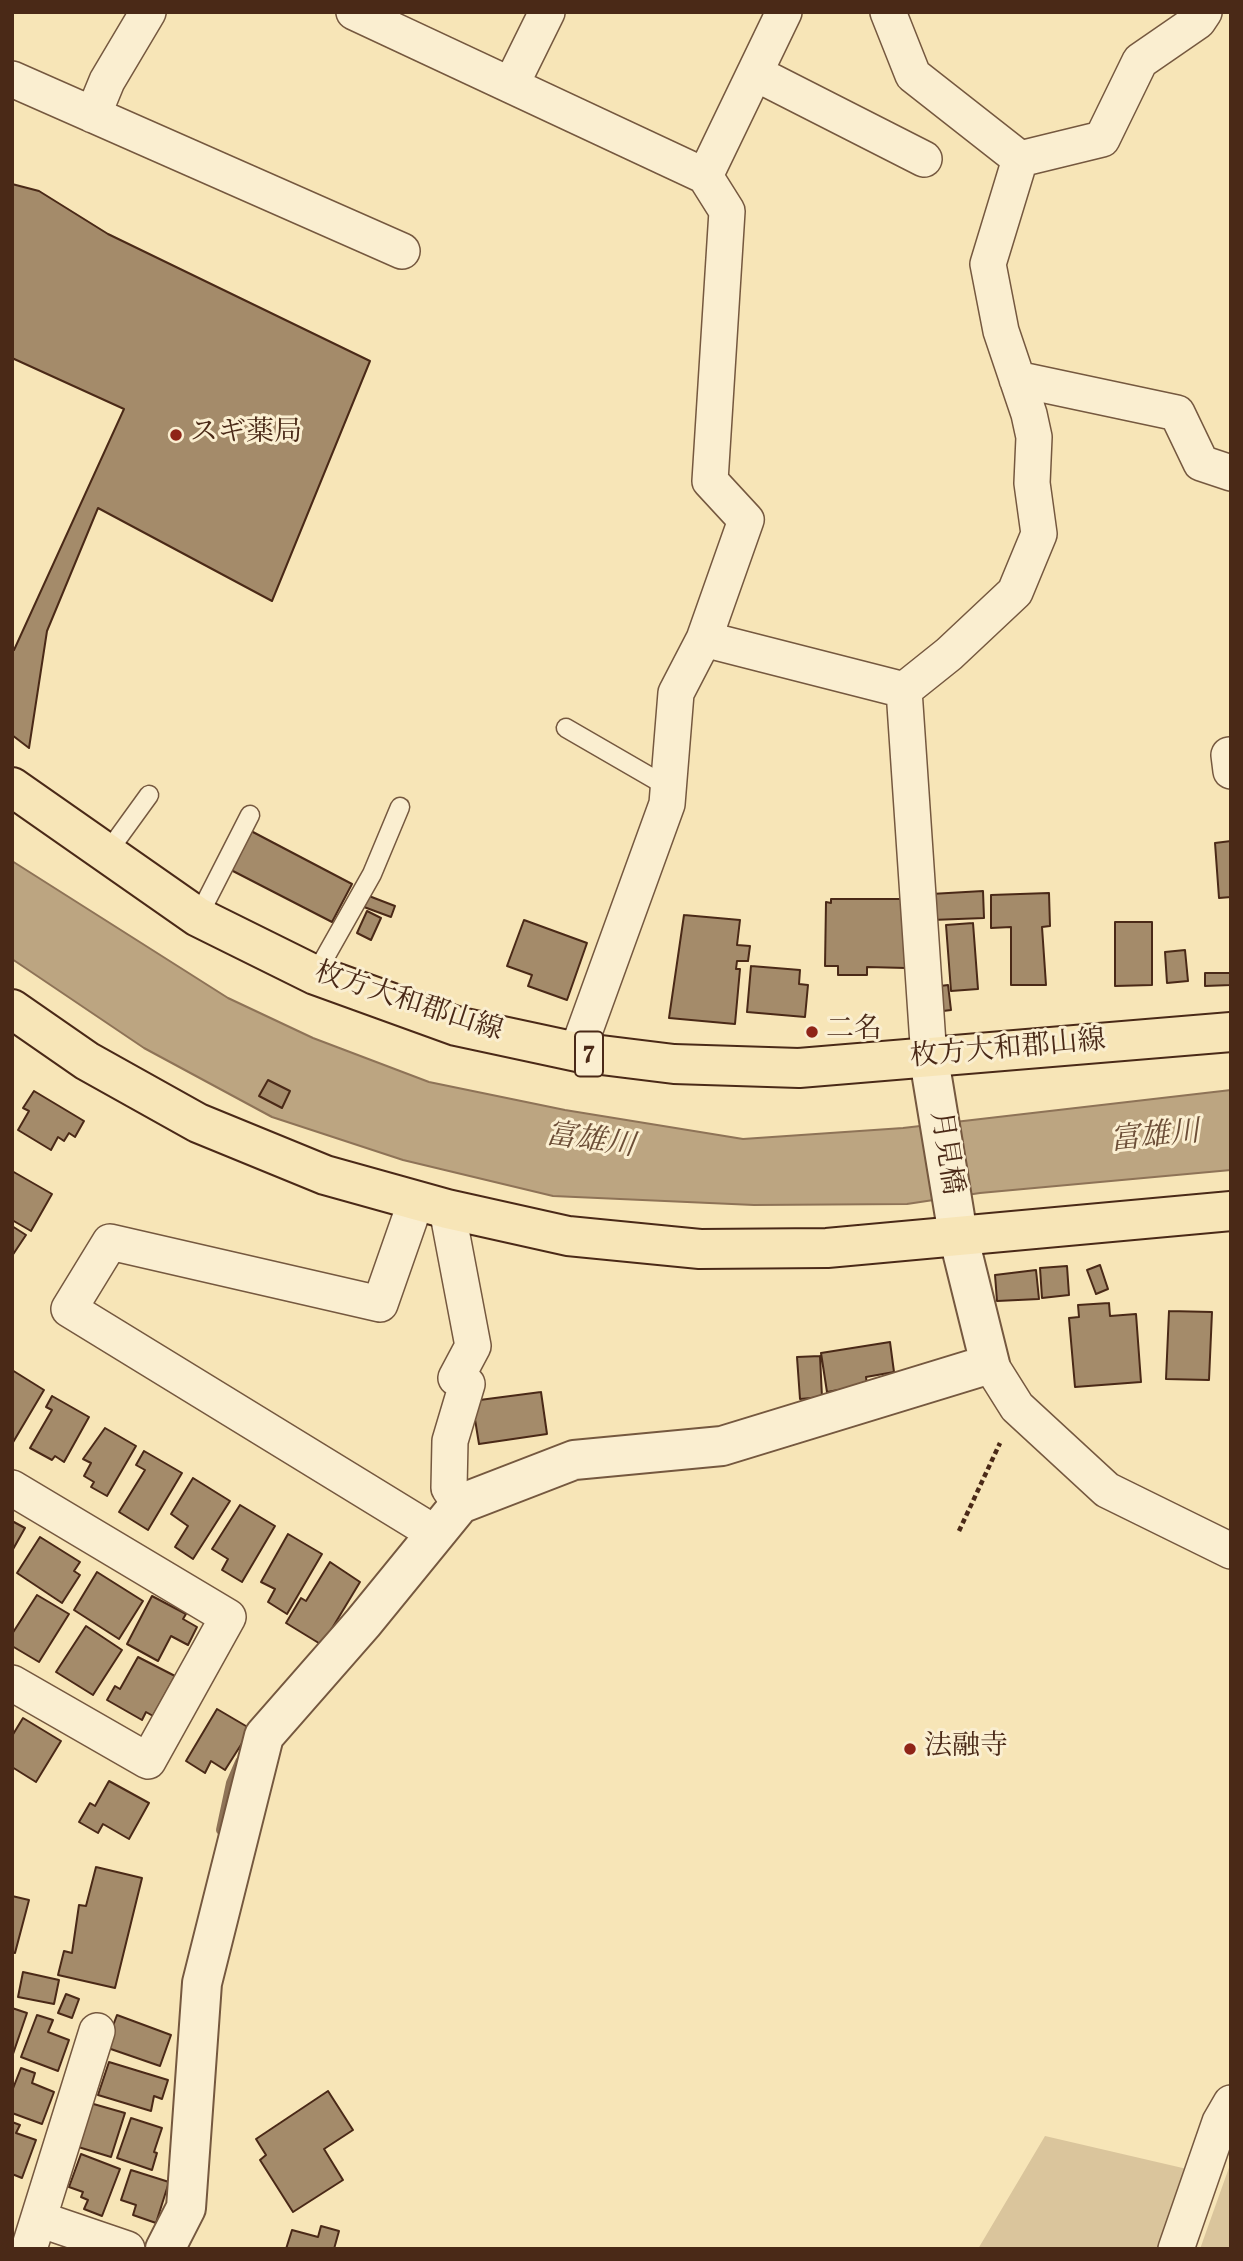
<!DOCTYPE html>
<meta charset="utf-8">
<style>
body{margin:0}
#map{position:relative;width:1243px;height:2261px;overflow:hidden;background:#f7e5b7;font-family:Vollkorn,serif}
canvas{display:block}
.frame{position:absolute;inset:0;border:14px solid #4a2917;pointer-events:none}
</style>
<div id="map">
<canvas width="1243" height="2261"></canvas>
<div class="frame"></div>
</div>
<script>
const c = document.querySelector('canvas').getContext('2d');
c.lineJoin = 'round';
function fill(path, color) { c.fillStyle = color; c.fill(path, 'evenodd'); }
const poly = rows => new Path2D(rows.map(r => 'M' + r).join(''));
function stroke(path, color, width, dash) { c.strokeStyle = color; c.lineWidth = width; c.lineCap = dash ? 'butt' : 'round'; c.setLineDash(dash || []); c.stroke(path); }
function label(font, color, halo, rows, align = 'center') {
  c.font = font + ' Vollkorn,"Noto Serif JP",serif'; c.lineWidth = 6; c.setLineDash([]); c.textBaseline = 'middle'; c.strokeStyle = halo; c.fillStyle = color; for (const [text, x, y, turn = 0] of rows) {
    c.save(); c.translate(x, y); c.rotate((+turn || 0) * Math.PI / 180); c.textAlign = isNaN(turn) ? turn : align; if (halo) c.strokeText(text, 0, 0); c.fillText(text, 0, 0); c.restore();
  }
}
fill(poly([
 [1045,2136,1187,2169,1160,2249,978,2249],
 [1231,2162,1231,2249,1200,2249]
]), '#dac59c');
const water = poly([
 [12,861,228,998,313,1038,429,1082,565,1110,743,1139,903,1128,1231,1090,1231,1170,980,1193,907,1204,754,1205,553,1196,403,1160,272,1117,144,1048,12,959,12,861]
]);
fill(water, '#bca581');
stroke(water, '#8e7357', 2);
stroke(poly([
 [221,1830,231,1783,240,1762]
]), '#8e7357', 10);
const building = poly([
 [12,184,39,191,108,234,370,361,272,601,98,508,47,631,29,748,12,735,12,184],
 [12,358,124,409,14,650,12,649,12,358],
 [251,831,352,884,332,922,231,870,251,831],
 [1231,841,1231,897,1219,898,1215,843,1231,841],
 [983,891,984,918,932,920,931,894,983,891],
 [1049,893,1050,926,1042,927,1046,985,1011,985,1011,927,991,928,991,895,1049,893],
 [369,896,395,906,391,917,364,907,369,896],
 [831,899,907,899,906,968,867,967,867,975,838,975,838,966,825,966,826,902,831,903,831,899],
 [367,911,381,918,371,940,357,933,367,911],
 [684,915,740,920,737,945,750,946,748,961,737,961,736,969,740,969,735,1024,669,1018,684,915],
 [524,920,587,943,567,1000,528,986,532,975,507,966,524,920],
 [1115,922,1152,922,1152,985,1115,986,1115,922],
 [973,923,978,989,951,991,946,925,973,923],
 [1185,950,1188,981,1167,983,1165,952,1185,950],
 [751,966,800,970,799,984,808,985,805,1017,747,1012,751,966],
 [1205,973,1231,973,1231,985,1205,986,1205,973],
 [948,985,951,1010,935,1012,932,987,948,985],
 [268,1080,290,1091,282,1108,259,1096,268,1080],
 [34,1091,84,1121,75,1137,69,1133,64,1141,58,1137,51,1150,18,1130,29,1111,23,1108,34,1091],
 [12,1171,52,1194,31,1231,12,1220,12,1171],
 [12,1226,26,1235,12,1256,12,1226],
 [1100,1265,1108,1289,1096,1294,1087,1270,1100,1265],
 [1067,1266,1069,1295,1042,1298,1040,1268,1067,1266],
 [1036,1270,1039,1299,997,1301,995,1275,1036,1270],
 [1109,1303,1110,1316,1136,1314,1141,1382,1075,1387,1069,1318,1079,1317,1078,1305,1109,1303],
 [1169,1311,1212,1312,1209,1380,1166,1379,1169,1311],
 [890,1342,894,1372,866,1377,867,1385,827,1392,821,1353,890,1342],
 [820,1356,822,1397,800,1399,797,1357,820,1356],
 [12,1370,44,1390,12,1444,12,1370],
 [541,1392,547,1434,479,1444,472,1401,541,1392],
 [52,1396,89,1417,64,1462,55,1456,52,1460,30,1448,52,1410,46,1407,52,1396],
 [105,1428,136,1446,107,1496,91,1487,94,1482,84,1476,91,1463,83,1459,105,1428],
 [144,1451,182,1473,148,1530,119,1512,145,1470,136,1465,144,1451],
 [193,1478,230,1501,193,1559,175,1547,188,1526,171,1514,193,1478],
 [240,1505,275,1526,242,1582,222,1570,228,1559,212,1549,240,1505],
 [12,1521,25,1528,12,1551,12,1521],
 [288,1534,322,1554,287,1614,268,1602,275,1589,261,1582,288,1534],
 [40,1537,80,1562,74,1571,80,1575,62,1603,17,1573,40,1537],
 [330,1562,360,1582,322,1645,286,1623,301,1598,306,1601,330,1562],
 [97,1572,143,1601,119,1639,74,1610,97,1572],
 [37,1595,69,1614,39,1662,12,1646,12,1634,37,1595],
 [152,1596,186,1614,183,1619,197,1627,188,1645,171,1636,158,1661,127,1644,152,1596],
 [86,1626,122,1650,93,1695,56,1672,86,1626],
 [138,1657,175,1676,153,1716,146,1712,142,1720,107,1700,115,1686,120,1689,138,1657],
 [217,1709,251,1729,225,1770,211,1761,205,1773,186,1761,217,1709],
 [23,1718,61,1741,36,1782,12,1767,12,1736,23,1718],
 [109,1781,149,1803,129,1839,103,1824,98,1833,79,1822,90,1803,95,1806,109,1781],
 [96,1867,142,1878,115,1988,58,1975,64,1951,72,1953,79,1905,86,1906,96,1867],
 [12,1896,29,1900,15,1953,12,1952,12,1896],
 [23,1972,59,1980,54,2004,18,1997,23,1972],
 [66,1994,79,1999,72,2018,58,2013,66,1994],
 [12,2008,27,2013,13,2054,12,2054,12,2008],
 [37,2015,53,2020,48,2032,69,2040,58,2071,21,2057,37,2015],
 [117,2015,171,2035,160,2066,105,2047,117,2015],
 [109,2062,168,2080,162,2099,154,2096,151,2111,98,2095,109,2062],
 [21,2068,35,2073,32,2083,54,2092,42,2124,12,2113,12,2091,21,2068],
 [328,2091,353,2130,324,2149,343,2180,293,2212,260,2160,266,2155,256,2139,328,2091],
 [90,2103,125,2113,111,2157,75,2146,90,2103],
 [131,2118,162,2128,154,2152,157,2153,152,2170,117,2158,131,2118],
 [12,2122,20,2125,16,2133,36,2140,22,2178,12,2174,12,2122],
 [81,2154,120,2169,102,2216,84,2209,88,2200,81,2197,83,2192,69,2187,81,2154],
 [131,2170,169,2182,156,2223,133,2215,136,2205,121,2200,131,2170],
 [321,2226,339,2231,334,2249,286,2249,292,2230,318,2237,321,2226]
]);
fill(building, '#a48b6a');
stroke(building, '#4a2917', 2);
const service = poly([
 [566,728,668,787],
 [107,853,149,795],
 [198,917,250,815],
 [315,975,372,874,400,807]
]);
const minor = poly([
 [354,12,705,176],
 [888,12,913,75,1020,159,1102,139,1140,61,1198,21,1204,12],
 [755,73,924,159],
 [12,79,402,251],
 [511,85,547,12],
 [93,115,107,81,148,12],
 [1017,379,1177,413,1201,463,1231,473],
 [704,639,904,690],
 [1229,755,1231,771],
 [577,1052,667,804,676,693,704,639,746,520,710,481,727,211,705,176,784,12],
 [929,1059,904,690,949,654,1015,592,1039,534,1032,483,1034,437,1029,414,1001,331,988,264,1020,159],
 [416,1201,380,1304,110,1242,69,1309,436,1534],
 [447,1209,473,1346,456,1378,467,1384,450,1441,449,1488,460,1504],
 [990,1364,1017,1407,1107,1490,1231,1551],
 [12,1488,228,1617,148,1761,12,1683],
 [39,2219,127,2249],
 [29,2249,97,2031],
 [1176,2249,1220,2122,1231,2103]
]);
const tertiary = poly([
 [165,2249,186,2208,202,1983,264,1736,363,1623,460,1504,574,1460,722,1446,990,1364,958,1235,929,1059]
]);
const primary = poly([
 [12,787,198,917,315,975,456,1026,577,1052,674,1064,799,1068,1231,1032],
 [12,1009,87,1061,198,1123,325,1175,447,1209,568,1236,700,1249,827,1248,1231,1211]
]);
stroke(service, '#75583f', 21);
stroke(minor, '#75583f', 38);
stroke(tertiary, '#75583f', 42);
stroke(primary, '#4a2917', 42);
stroke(poly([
 [959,1531,1000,1443]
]), '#4a2917', 4.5, [5, 3.5]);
stroke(service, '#faeed0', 18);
stroke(minor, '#faeed0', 35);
stroke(tertiary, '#faeed0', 38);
stroke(primary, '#f7e5b7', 38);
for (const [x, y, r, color] of [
 [176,435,7,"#8f2418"],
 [812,1032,7,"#8f2418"],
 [910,1749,7,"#8f2418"]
]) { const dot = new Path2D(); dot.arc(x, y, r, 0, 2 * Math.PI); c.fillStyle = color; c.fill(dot); stroke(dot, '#faeed0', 2.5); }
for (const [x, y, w] of [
 [589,1054,28]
]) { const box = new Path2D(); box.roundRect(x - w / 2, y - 22.5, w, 45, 5); c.fillStyle = '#faeed0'; c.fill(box); stroke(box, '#4a2917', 2); }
label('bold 26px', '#4a2917', null, [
 ["7",589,1054]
]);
label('28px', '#4a2917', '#faeed0', [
 ["スギ薬局",190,435],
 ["二名",826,1032],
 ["法融寺",924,1749]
], 'left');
label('28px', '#4a2917', '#faeed0', [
 ["枚方大和郡山線",408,1004,18],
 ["枚方大和郡山線",1008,1051,-5],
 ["月見橋",944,1153,81]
]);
label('italic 30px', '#6c4e37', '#faeed0', [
 ["富雄川",1155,1139,-6],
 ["富雄川",590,1143,8]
]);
</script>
